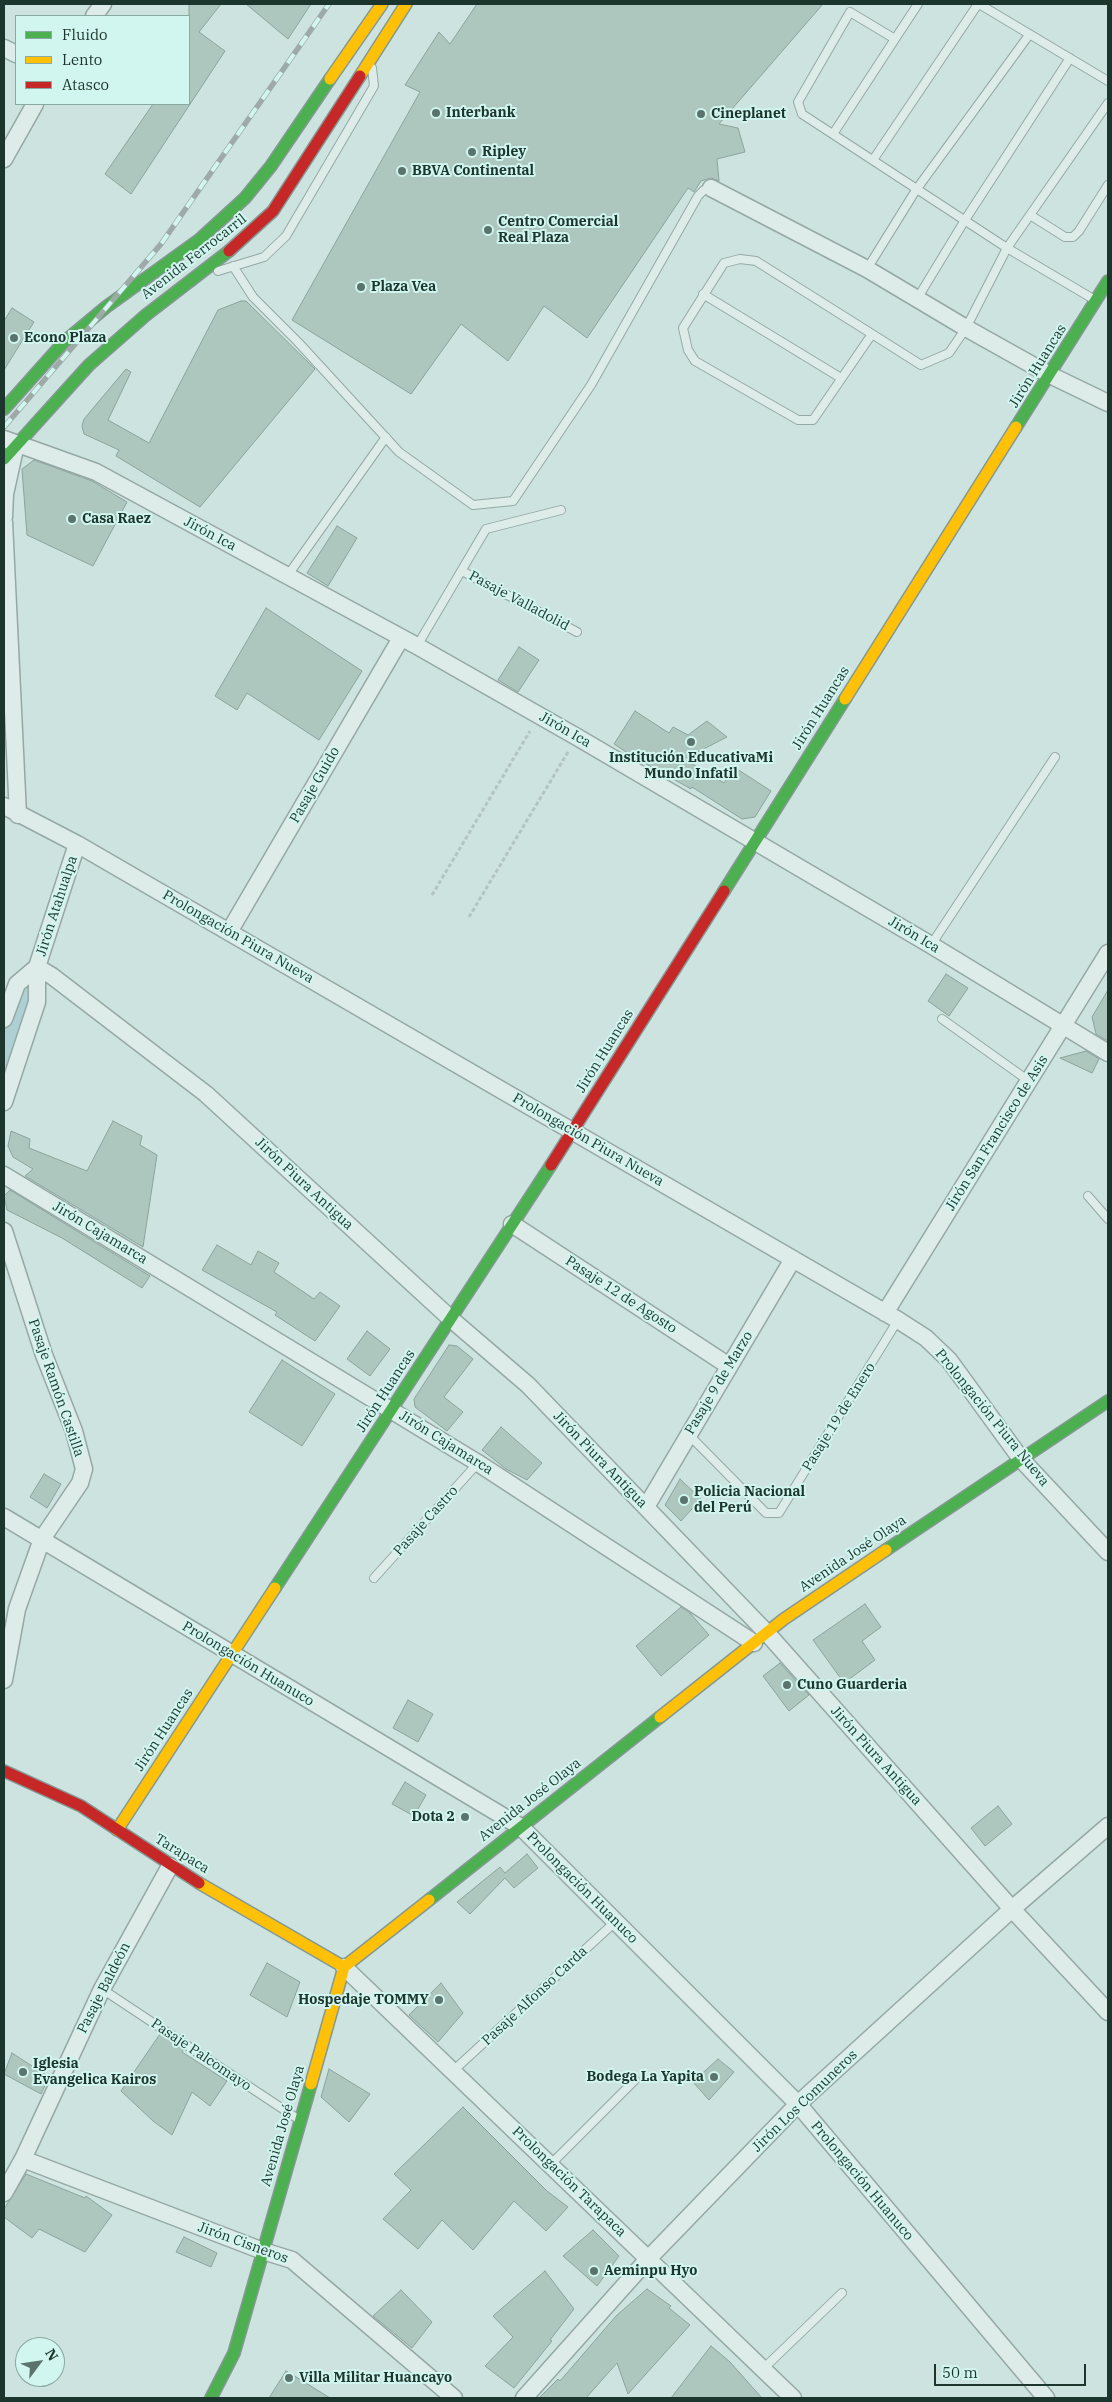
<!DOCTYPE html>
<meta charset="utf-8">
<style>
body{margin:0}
#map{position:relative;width:1112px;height:2402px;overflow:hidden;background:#cce3e0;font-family:"IBM Plex Serif",serif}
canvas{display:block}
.frame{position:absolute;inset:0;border:5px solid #1d362d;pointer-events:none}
.legend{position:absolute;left:15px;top:15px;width:175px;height:90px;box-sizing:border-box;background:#d1f5ef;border:1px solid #89a9a1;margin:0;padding:6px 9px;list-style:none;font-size:15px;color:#1d362d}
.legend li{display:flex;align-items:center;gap:10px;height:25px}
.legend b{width:25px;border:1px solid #89a9a1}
.north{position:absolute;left:15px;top:2337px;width:50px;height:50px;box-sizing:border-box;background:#d1f5ef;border:1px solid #89a9a1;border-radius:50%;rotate:59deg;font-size:14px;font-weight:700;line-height:20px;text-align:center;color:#1d362d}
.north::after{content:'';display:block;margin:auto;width:18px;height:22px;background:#5a736c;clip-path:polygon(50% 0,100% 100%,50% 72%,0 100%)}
.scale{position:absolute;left:934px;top:2364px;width:152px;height:22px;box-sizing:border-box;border:2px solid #1d362d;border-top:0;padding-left:6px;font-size:15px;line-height:18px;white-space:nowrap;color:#1d362d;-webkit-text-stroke:4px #d1f5ef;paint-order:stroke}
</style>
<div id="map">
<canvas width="1112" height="2402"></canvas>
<div class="frame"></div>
<ul class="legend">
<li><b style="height:6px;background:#4caf50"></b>Fluido</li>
<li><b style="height:6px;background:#ffc107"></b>Lento</li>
<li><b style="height:6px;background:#c62828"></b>Atasco</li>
</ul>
<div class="north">N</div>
<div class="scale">50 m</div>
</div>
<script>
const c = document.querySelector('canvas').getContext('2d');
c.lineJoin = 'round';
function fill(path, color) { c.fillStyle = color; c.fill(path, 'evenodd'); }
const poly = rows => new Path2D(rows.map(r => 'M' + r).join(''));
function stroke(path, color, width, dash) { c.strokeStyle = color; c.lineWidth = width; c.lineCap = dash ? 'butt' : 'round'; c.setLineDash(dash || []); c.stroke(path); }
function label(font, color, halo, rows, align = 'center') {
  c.font = font + ' "IBM Plex Serif",serif'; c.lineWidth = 4; c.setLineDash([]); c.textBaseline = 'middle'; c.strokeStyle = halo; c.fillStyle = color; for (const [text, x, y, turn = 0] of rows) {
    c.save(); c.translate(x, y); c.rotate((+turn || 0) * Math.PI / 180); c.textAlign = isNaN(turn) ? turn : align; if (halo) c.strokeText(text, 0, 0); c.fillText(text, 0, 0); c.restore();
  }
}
fill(poly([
 [30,984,34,1003,4,1083,4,1032,16,1001]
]), '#aecfd4');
const building = poly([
 [189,4,221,4,199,32,225,51,131,194,105,174,153,104,189,104,189,4],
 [246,4,311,4,288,39,246,4],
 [477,4,823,4,719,124,738,128,745,152,717,159,719,181,711,178,701,181,694,192,688,188,587,338,544,306,508,361,461,324,411,394,292,320,420,92,405,85,439,32,450,44,477,4],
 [241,301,246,301,315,369,200,507,116,456,119,450,84,434,82,426,84,419,126,369,131,372,108,420,149,443,218,310,241,301],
 [12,308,34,322,4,370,4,321,12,308],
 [34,460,92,481,127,502,93,566,27,535,22,469,34,460],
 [337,526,357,538,328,586,307,573,337,526],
 [266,608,362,671,319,740,247,693,237,710,215,696,266,608],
 [519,647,539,660,518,692,498,680,519,647],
 [635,711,669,733,673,727,688,735,707,721,727,737,684,759,724,783,734,767,771,791,755,817,742,819,692,787,691,789,632,756,614,744,635,711],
 [946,974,968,988,949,1016,928,1001,946,974],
 [1108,990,1108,1041,1096,1034,1092,1017,1108,990],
 [1086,1051,1099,1059,1092,1073,1060,1058,1086,1051],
 [113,1121,142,1136,140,1145,157,1155,143,1247,25,1176,33,1169,13,1157,8,1146,11,1131,30,1139,29,1148,87,1171,113,1121],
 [10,1190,150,1276,142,1288,62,1238,7,1210,4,1196,10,1190],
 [217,1245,251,1265,258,1251,279,1263,274,1272,314,1299,320,1292,340,1306,315,1341,275,1315,277,1312,202,1270,217,1245],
 [367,1331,390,1349,370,1376,347,1359,367,1331],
 [449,1345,457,1346,473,1359,444,1397,463,1412,447,1431,415,1407,414,1399,449,1345],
 [282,1360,335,1394,302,1446,249,1412,282,1360],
 [501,1427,542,1463,527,1480,506,1469,482,1450,501,1427],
 [44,1474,61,1484,47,1508,30,1497,44,1474],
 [680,1479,701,1499,681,1521,665,1505,680,1479],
 [865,1604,881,1627,862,1641,875,1660,844,1683,813,1640,865,1604],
 [681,1607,690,1613,709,1635,661,1676,636,1646,681,1607],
 [780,1663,809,1695,789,1711,763,1676,780,1663],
 [408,1700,433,1714,418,1742,393,1728,408,1700],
 [405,1782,426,1795,414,1816,392,1804,405,1782],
 [998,1806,1012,1824,985,1846,971,1828,998,1806],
 [527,1854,538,1868,514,1888,505,1878,470,1914,457,1902,500,1867,505,1873,527,1854],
 [267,1963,300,1982,287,2017,250,1995,267,1963],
 [441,1983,463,2013,438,2042,409,2015,441,1983],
 [160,2034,183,2050,182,2052,227,2081,210,2106,192,2092,172,2135,153,2121,121,2091,160,2034],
 [12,2053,49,2077,41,2094,4,2074,12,2053],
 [718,2059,734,2072,709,2100,693,2082,718,2059],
 [329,2069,370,2094,349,2122,321,2097,329,2069],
 [463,2107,547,2191,568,2207,546,2231,514,2201,473,2250,442,2220,418,2249,383,2219,411,2190,394,2174,463,2107],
 [26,2174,85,2198,86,2196,112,2215,85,2252,39,2229,32,2238,4,2217,4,2209,26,2174],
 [593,2230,619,2256,597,2286,563,2256,593,2230],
 [184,2237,217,2253,211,2267,176,2252,184,2237],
 [545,2271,574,2309,550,2340,552,2341,514,2388,485,2366,513,2337,493,2316,545,2271],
 [647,2289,671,2306,669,2308,690,2325,628,2394,617,2363,586,2398,539,2398,558,2379,560,2381,616,2316,647,2289],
 [401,2290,432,2322,412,2348,373,2316,401,2290],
 [711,2346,730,2362,762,2398,671,2398,711,2346],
 [286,2371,301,2380,330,2398,269,2398,286,2371]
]);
fill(building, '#adc7be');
stroke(building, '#8ba39b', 1);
const lane = poly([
 [918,4,895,39,850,12,798,102,802,114,1007,248,1108,103],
 [979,4,1108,81],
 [833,134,895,39],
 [873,160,978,4],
 [1030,215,1065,237,1073,237,1079,231,1108,185],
 [233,266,253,297,298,342,399,452,473,505,513,501,591,385,698,196,704,190,711,188],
 [867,269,916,190,1029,35],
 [218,271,264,257,286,236,374,86,372,68],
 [703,294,841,378],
 [917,299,965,220,1070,58],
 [872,334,813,420,798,420,695,361,688,350,683,328,724,263,740,259,756,261,872,334,921,365,949,353,966,328,1007,248,1095,300],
 [462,571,577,632],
 [288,575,386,437],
 [417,646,486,529,561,510],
 [931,945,1055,757],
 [942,1019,1029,1081],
 [1088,1196,1108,1219],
 [689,1435,766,1513,779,1513,898,1320],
 [374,1578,478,1463],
 [102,1989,298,2119],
 [453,2071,615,1922],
 [551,2164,635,2080],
 [764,2368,842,2293]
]);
const street = poly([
 [94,16,103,4],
 [4,48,16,54],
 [4,159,35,104],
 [711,188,867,269,966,328,1050,375,1108,403],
 [4,439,96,472,417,646,577,737,931,945,1108,1053],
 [4,517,5,494,15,449],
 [4,522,18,815],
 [4,806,77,844,898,1320,926,1338,949,1360,1021,1459,1108,1552],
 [229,932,401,638],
 [4,1019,17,984,37,967,52,976,206,1094,451,1319,528,1385,767,1633,1012,1909,1108,2012],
 [4,1102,37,1002,37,967,77,844],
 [4,1175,478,1463,754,1643],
 [512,1224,729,1366],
 [4,1231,44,1355,74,1431,84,1469,80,1483,42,1539,17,1609,4,1680],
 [885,1313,1108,953],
 [646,1507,793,1259],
 [4,1517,521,1827,798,2104,1046,2398],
 [344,1967,793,2398],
 [23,2159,263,2251,292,2260,454,2398],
 [4,2193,23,2159,102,1989,170,1866],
 [524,2398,649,2258,798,2104,1012,1909,1108,1826]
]);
const fast = poly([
 [4,409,64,342,106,307,199,240,245,198,271,166,330,79],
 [1016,427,1108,281],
 [4,459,89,365,146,315,229,251],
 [724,891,845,699],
 [886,1550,1108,1401],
 [275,1588,551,1165],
 [429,1900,660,1717],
 [211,2398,234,2353,311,2084]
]);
const slow = poly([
 [360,76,406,4],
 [330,79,382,4],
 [845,699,1016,427],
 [660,1717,784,1619,886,1550],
 [117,1830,275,1588],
 [199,1883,344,1967],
 [311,2084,344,1967,429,1900]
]);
const jam = poly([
 [229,251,273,211,360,76],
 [551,1165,724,891],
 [4,1771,81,1806,199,1883]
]);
stroke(lane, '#95a8a4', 10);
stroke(street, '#95a8a4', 19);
stroke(fast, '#859893', 14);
stroke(slow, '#859893', 14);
stroke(jam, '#859893', 14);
stroke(poly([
 [432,895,530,731],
 [469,917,568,752]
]), '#b4c4c0', 3, [4, 2.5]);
stroke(lane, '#ddece9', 8);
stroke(street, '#ddece9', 16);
stroke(fast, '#4caf50', 11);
stroke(slow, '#ffc107', 11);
stroke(jam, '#c62828', 11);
const rail = poly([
 [4,427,161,244,329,4]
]);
stroke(rail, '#9daaa7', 5.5);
stroke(rail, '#d1f5ef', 4, [11]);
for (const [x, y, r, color] of [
 [436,113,5,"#5a736c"],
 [701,114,5,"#5a736c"],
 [472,152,5,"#5a736c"],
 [402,171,5,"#5a736c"],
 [488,230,5,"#5a736c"],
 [361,287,5,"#5a736c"],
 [14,338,5,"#5a736c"],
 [72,519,5,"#5a736c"],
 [691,742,5,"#5a736c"],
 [684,1500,5,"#5a736c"],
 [787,1685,5,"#5a736c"],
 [465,1817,5,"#5a736c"],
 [439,2000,5,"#5a736c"],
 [23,2072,5,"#5a736c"],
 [714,2077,5,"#5a736c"],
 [594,2271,5,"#5a736c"],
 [289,2378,5,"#5a736c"]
]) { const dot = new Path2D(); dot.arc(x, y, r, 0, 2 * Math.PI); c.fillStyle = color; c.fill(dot); stroke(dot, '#d1f5ef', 2); }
label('bold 14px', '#1d362d', '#d1f5ef', [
 ["Interbank",446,113],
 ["Cineplanet",711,114],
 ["Ripley",482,152],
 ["BBVA Continental",412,171],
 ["Centro Comercial",498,222],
 ["Real Plaza",498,238],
 ["Plaza Vea",371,287],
 ["Econo Plaza",24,338],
 ["Casa Raez",82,519],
 ["Institución EducativaMi",691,758,"center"],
 ["Mundo Infatil",691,774,"center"],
 ["Policia Nacional",694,1492],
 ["del Perú",694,1508],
 ["Cuno Guarderia",797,1685],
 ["Dota 2",455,1817,"right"],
 ["Hospedaje TOMMY",429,2000,"right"],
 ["Iglesia",33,2064],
 ["Evangelica Kairos",33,2080],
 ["Bodega La Yapita",704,2077,"right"],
 ["Aeminpu Hyo",604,2271],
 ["Villa Militar Huancayo",299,2378]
], 'left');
label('14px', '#1d362d', '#d1f5ef', [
 ["Avenida Ferrocarril",194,257,-38],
 ["Jirón Huancas",1038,366,-58],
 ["Jirón Ica",210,534,28],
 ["Pasaje Valladolid",519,601,28],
 ["Jirón Huancas",821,708,-58],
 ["Jirón Ica",565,730,30],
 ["Pasaje Guido",315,785,-60],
 ["Jirón Atahualpa",57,906,-72],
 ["Jirón Ica",914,935,31],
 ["Prolongación Piura Nueva",238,937,30],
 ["Jirón Huancas",605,1051,-58],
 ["Jirón San Francisco de Asis",997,1133,-58],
 ["Prolongación Piura Nueva",588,1140,30],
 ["Jirón Piura Antigua",304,1184,43],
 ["Jirón Cajamarca",100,1233,31],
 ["Pasaje 12 de Agosto",621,1295,33],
 ["Pasaje 9 de Marzo",719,1383,-59],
 ["Pasaje Ramón Castilla",56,1388,71],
 ["Jirón Huancas",386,1391,-57],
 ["Pasaje 19 de Enero",839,1417,-58],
 ["Prolongación Piura Nueva",992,1418,51],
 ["Jirón Cajamarca",446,1443,32],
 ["Jirón Piura Antigua",600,1460,46],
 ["Pasaje Castro",426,1521,-48],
 ["Avenida José Olaya",853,1554,-34],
 ["Prolongación Huanuco",248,1664,31],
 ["Jirón Huancas",164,1730,-57],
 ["Jirón Piura Antigua",876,1756,48],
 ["Avenida José Olaya",530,1800,-38],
 ["Tarapaca",182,1854,32],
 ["Prolongación Huanuco",582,1888,45],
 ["Pasaje Baldeón",104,1988,-63],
 ["Pasaje Alfonso Carda",535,1996,-43],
 ["Pasaje Palcomayo",201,2055,34],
 ["Jirón Los Comuneros",805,2101,-44],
 ["Avenida José Olaya",283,2126,-74],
 ["Prolongación Huanuco",862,2181,50],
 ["Prolongación Tarapaca",569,2182,44],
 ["Jirón Cisneros",243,2243,20]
]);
</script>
